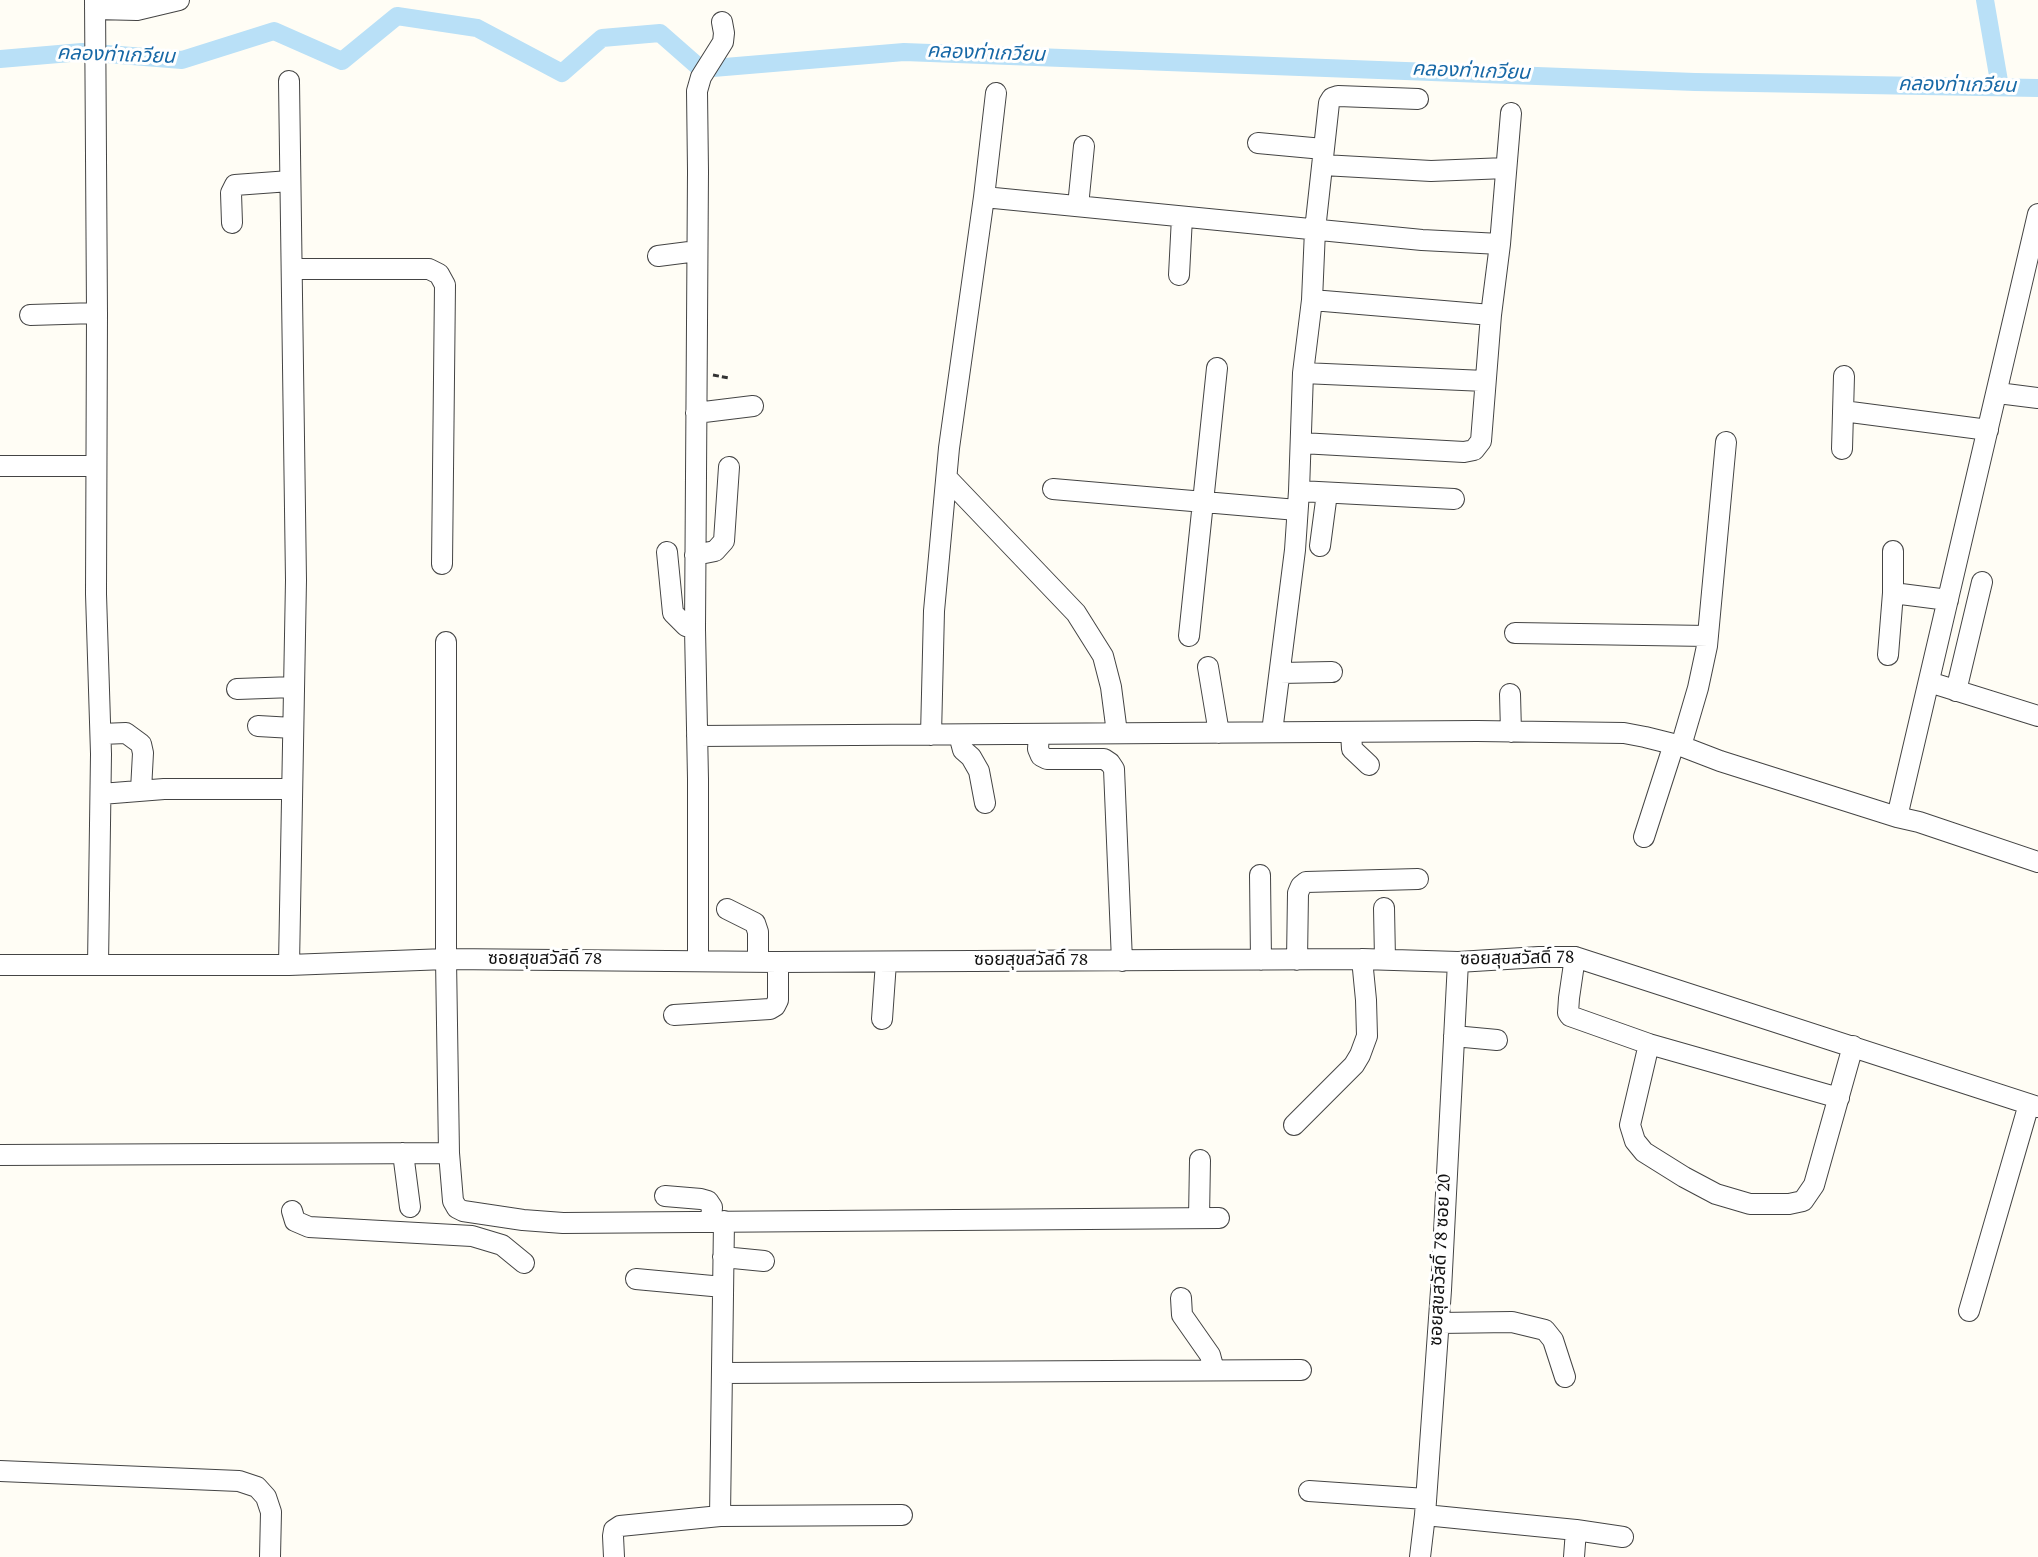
<!DOCTYPE html>
<meta charset="utf-8">
<style>
body{margin:0}
canvas{display:block;background:#fffdf5}
</style>
<canvas width="2038" height="1557"></canvas>
<script>
const c = document.querySelector('canvas').getContext('2d');
c.lineJoin = 'round';
const poly = rows => new Path2D(rows.map(r => 'M' + r).join(''));
function stroke(path, color, width, dash) { c.strokeStyle = color; c.lineWidth = width; c.lineCap = dash ? 'butt' : 'round'; c.setLineDash(dash || []); c.stroke(path); }
function label(font, color, halo, rows, align = 'center') {
  c.font = font + ' Spectral,"Noto Sans Thai",serif'; c.lineWidth = 6; c.setLineDash([]); c.textBaseline = 'middle'; c.strokeStyle = halo; c.fillStyle = color; for (const [text, x, y, turn = 0] of rows) {
    c.save(); c.translate(x, y); c.rotate((+turn || 0) * Math.PI / 180); c.textAlign = isNaN(turn) ? turn : align; if (halo) c.strokeText(text, 0, 0); c.fillText(text, 0, 0); c.restore();
  }
}
stroke(poly([
 [1985,0,2000,87],
 [0,59,82,52,182,60,274,31,342,61,397,16,477,28,562,73,602,38,660,33,701,69,904,52,1695,82,2038,88]
]), '#b9e0f7', 18);
const minor = poly([
 [95,0,97,313,96,594,101,754,98,965],
 [95,9,137,10,179,0],
 [289,81,296,580,289,965],
 [1258,143,1323,149],
 [1323,165,1431,171,1506,168],
 [984,197,1422,240,1500,244],
 [1078,206,1084,146],
 [232,223,231,193,235,185,290,181],
 [658,256,697,251],
 [292,269,429,269,439,274,445,285,442,564],
 [1179,275,1182,217],
 [1312,300,1491,315],
 [30,315,97,313],
 [1303,373,1485,381],
 [1998,393,2038,398],
 [1843,411,1988,430],
 [696,413,753,406],
 [1301,443,1464,452,1474,450,1481,441,1491,315,1500,244,1511,113],
 [1842,449,1844,376],
 [0,466,96,466],
 [947,478,1076,613,1103,656,1111,687,1117,733],
 [1053,489,1297,510],
 [1299,491,1454,499],
 [1320,546,1327,493],
 [667,552,673,613,686,626,695,629],
 [695,555,715,551,724,541,729,467],
 [1893,593,1948,600],
 [1515,633,1708,636],
 [1189,636,1217,368],
 [446,642,446,959,449,1153,453,1201,457,1208,463,1211,523,1220,563,1223,1219,1218],
 [1888,655,1893,593,1893,551],
 [1208,667,1219,733],
 [1280,673,1332,672],
 [1929,682,2038,716],
 [237,689,294,687],
 [1956,691,1982,582],
 [1510,694,1511,732],
 [258,726,293,728],
 [1272,732,1295,550,1299,491,1303,373,1312,300,1315,230,1329,103,1332,98,1338,96,1418,99],
 [1351,732,1352,749,1369,765],
 [101,734,126,733,141,744,143,753,141,790],
 [1039,734,1038,749,1041,756,1047,759,1104,759,1110,763,1114,769,1122,961],
 [931,735,934,611,949,448,984,197,996,93],
 [959,735,963,750,971,757,979,771,985,803],
 [697,736,1477,731,1624,733,1645,737,1681,746,1720,761,1897,817,1919,822,2038,862],
 [1681,746,1698,688,1707,646,1726,442],
 [101,794,164,789,292,789],
 [1897,817,2038,214],
 [1644,837,1674,744],
 [1260,875,1261,960],
 [1384,908,1385,959],
 [727,909,755,923,758,932,758,962],
 [1575,957,1569,998,1568,1013,1570,1016,1649,1044,1839,1098],
 [1297,960,1298,893,1301,886,1306,882,1418,879],
 [698,961,698,779,695,629,698,171,697,91,701,77,723,42,724,33,722,22],
 [0,965,289,965,446,959,778,962,1362,959,1458,962,1539,957,1575,957,2038,1107],
 [674,1015,770,1009,775,1006,778,1000,778,962],
 [882,1019,886,962],
 [1454,1036,1497,1040],
 [1649,1044,1630,1125,1635,1141,1644,1152,1684,1177,1716,1194,1750,1204,1789,1204,1803,1201,1814,1185,1853,1046],
 [1294,1125,1354,1065,1360,1055,1367,1036,1366,1000,1362,959],
 [403,1153,410,1207],
 [0,1155,449,1153],
 [665,1196,701,1199,708,1201,712,1207,711,1221],
 [292,1211,295,1221,309,1227,472,1236,502,1245,524,1263],
 [1199,1218,1200,1160],
 [723,1257,764,1261],
 [636,1279,723,1287],
 [1181,1298,1182,1315,1210,1355,1214,1370],
 [1969,1311,2029,1104],
 [1439,1323,1512,1322,1545,1330,1553,1340,1565,1377],
 [722,1373,1301,1370],
 [0,1471,239,1481,257,1487,266,1497,271,1512,270,1557],
 [1309,1491,1426,1499],
 [1425,1515,1576,1530,1574,1557],
 [720,1516,724,1221],
 [1576,1530,1623,1537],
 [614,1557,613,1536,614,1530,620,1526,720,1516,902,1515],
 [1420,1557,1425,1515,1441,1290,1458,962]
]);
stroke(minor, '#444', 22);
stroke(poly([
 [713,375,729,378]
]), '#333', 3, [6, 3]);
stroke(minor, '#fff', 20);
label('18px', '#111', '#fff', [
 ["ซอยสุขสวัสดิ์ 78",545,960],
 ["ซอยสุขสวัสดิ์ 78",1517,960,-1],
 ["ซอยสุขสวัสดิ์ 78",1031,961],
 ["ซอยสุขสวัสดิ์ 78 ซอย 20",1442,1260,-87]
]);
label('italic 20px', '#1768a6', '#fff', [
 ["คลองท่าเกวียน",986,55,2],
 ["คลองท่าเกวียน",116,57,2],
 ["คลองท่าเกวียน",1471,73,2],
 ["คลองท่าเกวียน",1957,87,1]
]);
</script>
